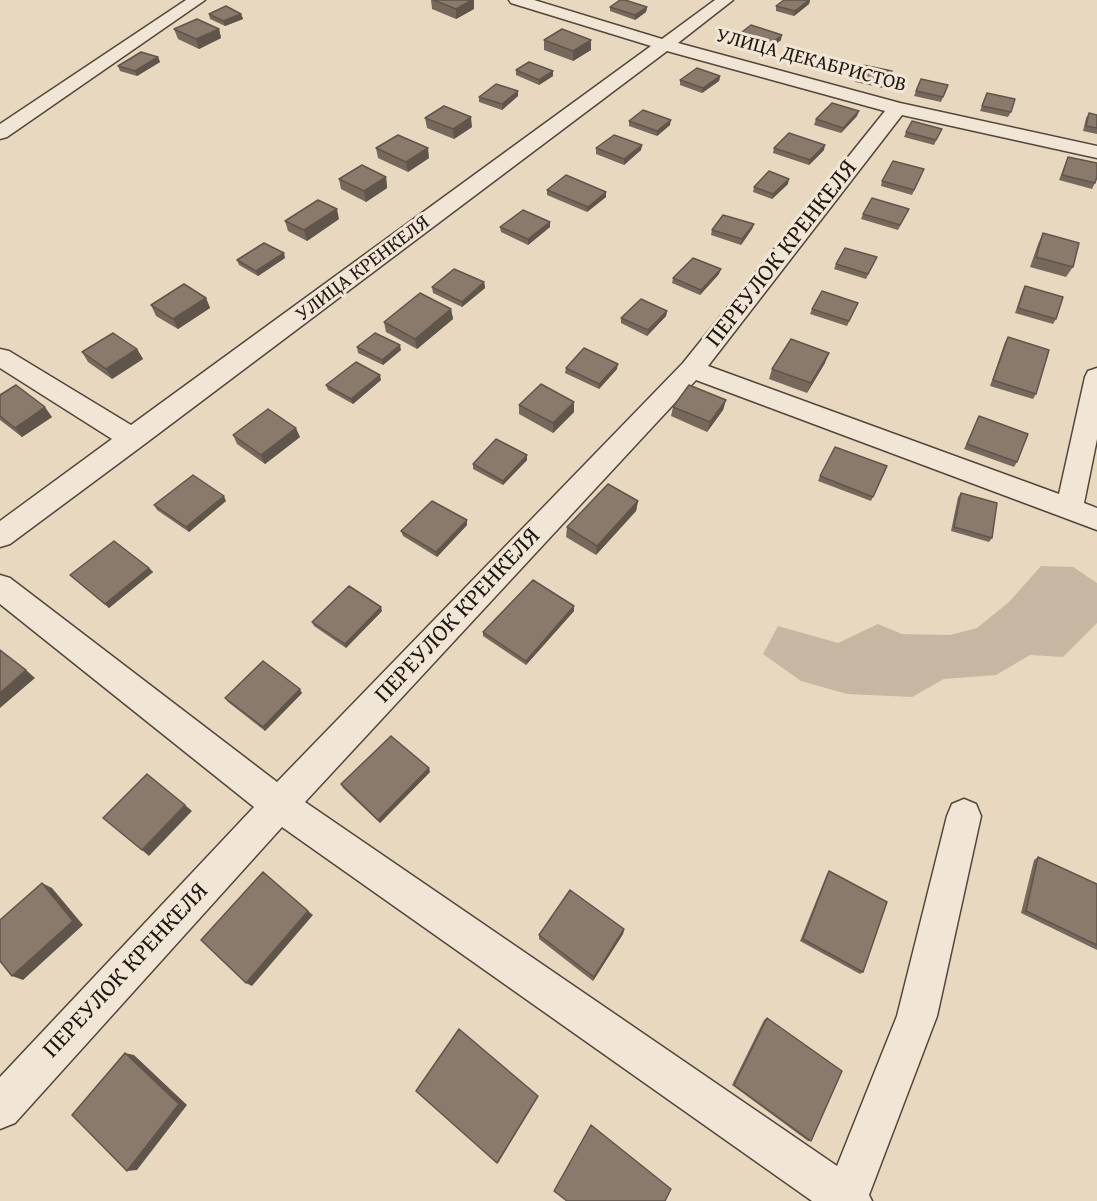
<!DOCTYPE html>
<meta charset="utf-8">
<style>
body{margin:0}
canvas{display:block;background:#e9d8c0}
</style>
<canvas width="1097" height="1201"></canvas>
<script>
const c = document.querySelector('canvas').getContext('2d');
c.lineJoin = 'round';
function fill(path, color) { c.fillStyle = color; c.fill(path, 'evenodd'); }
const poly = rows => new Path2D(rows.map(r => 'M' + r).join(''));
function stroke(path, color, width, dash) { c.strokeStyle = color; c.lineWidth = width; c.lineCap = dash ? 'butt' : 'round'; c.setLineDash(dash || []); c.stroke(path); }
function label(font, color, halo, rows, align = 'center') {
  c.font = font + ' "Gentium Book Plus",serif'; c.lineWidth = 6; c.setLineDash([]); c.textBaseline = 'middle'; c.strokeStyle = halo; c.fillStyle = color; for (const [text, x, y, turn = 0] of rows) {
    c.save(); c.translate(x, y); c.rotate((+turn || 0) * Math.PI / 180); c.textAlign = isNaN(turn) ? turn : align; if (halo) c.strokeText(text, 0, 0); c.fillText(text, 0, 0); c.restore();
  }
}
fill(poly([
 [1041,566,1073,567,1097,583,1097,623,1063,657,1030,655,996,675,944,679,912,697,847,694,801,681,763,654,778,626,838,643,878,624,902,634,950,635,977,628,1009,602]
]), '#c7b7a2');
const street = poly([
 [186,0,205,0,7,137,0,139,0,124,186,0],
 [509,0,534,0,662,39,715,0,733,0,678,43,900,103,1097,146,1097,158,902,115,708,366,1059,494,1085,377,1088,371,1097,368,1097,439,1084,503,1097,508,1097,530,696,380,305,802,837,1166,897,1016,947,816,952,804,964,799,976,804,981,816,937,1016,869,1195,872,1201,812,1201,282,827,15,1123,0,1129,0,1077,254,807,0,604,0,575,10,578,277,782,683,363,885,111,667,51,142,446,10,544,0,547,0,521,112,439,0,368,0,349,9,351,131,425,651,46,511,3,509,0]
]);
stroke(street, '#52463b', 3);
fill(street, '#f1e6d6');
fill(poly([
 [431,0,474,0,474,9,456,19,432,9],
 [810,0,809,4,794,16,776,11,776,6],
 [610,7,647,7,646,12,635,20,610,11],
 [209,14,241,14,243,19,225,26,210,19],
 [174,29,219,29,221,38,199,49,178,39],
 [738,35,781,40,768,50,737,40],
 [544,40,591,50,573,61,544,50],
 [158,57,160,62,137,76,120,71,118,66],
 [516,70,553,71,553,76,539,85,516,75],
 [892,71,883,88,855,82,856,77],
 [720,76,719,81,702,93,680,85,680,80],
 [948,85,941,102,914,96,916,91],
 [518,91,518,96,502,110,479,102,479,97],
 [987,93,1011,112,1008,117,980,111],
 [1089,113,1097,115,1097,134,1083,131,1086,118],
 [857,116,841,133,814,125,816,119],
 [425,118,472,127,454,139,427,128],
 [629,121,670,125,657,136,629,126],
 [942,129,934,145,904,137,906,132],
 [642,145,641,150,624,165,596,154,596,148],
 [376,148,429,158,408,172,378,158],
 [774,148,824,150,809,165,773,153],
 [1068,157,1095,183,1092,189,1059,180],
 [922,174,912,195,881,186,882,181],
 [386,177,387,188,366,202,341,189,339,179],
 [788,184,772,199,753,192,754,187],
 [547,190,606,197,587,212,547,195],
 [909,209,898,230,861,219,863,214],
 [339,219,307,241,288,231,285,221],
 [550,222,550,227,528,245,501,232,500,227],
 [754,224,752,229,741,245,711,235,712,230],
 [1043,233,1073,267,1066,277,1030,267,1038,244],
 [285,258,258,276,239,265,237,260],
 [875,262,866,279,834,269,836,264],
 [719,274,700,295,672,283,673,278],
 [484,282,485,288,462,307,433,293,432,287],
 [1025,286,1056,319,1053,324,1015,313,1022,292],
 [206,298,210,308,178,329,156,316,151,305],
 [858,303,847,326,810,314,812,309],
 [451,309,453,319,417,349,386,332,384,322],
 [667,311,666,316,647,336,621,323,621,318],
 [1008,337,1036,394,1033,399,990,386,1005,342],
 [357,347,401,350,383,365,358,353],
 [137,349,143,359,112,379,88,362,82,352],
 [825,363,807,393,769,379,772,369],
 [566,368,617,369,599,389,565,373],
 [381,380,353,404,328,390,326,385],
 [0,395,52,417,22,437,0,420],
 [726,400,723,410,707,432,671,416,673,407],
 [519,405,574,412,553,433,519,414],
 [979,416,1017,462,1014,467,964,449],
 [233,435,300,437,265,464,237,444],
 [527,455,527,460,503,485,473,469,473,464],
 [887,466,871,501,818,481,820,476],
 [961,493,992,538,989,542,951,531,958,497],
 [226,501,189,532,157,510,154,505],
 [638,501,636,511,596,555,566,537,567,527],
 [467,520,467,525,437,557,403,536,401,531],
 [149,568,153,572,109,608,74,579,70,575],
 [574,606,574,611,526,665,483,636,483,632],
 [382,611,346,648,314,626,312,622],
 [302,693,265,731,228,702,225,698],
 [430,772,380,823,343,788,341,784],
 [1038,857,1097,884,1097,950,1021,913,1034,860],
 [829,871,863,972,860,974,800,941,827,874],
 [624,929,623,934,593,981,539,939,539,935],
 [767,1018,811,1141,808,1141,732,1085,764,1020]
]), '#76695c');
fill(poly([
 [472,0,474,0,474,9,456,19,456,9],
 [810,0,809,4,794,16,795,11],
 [647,7,646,12,635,20,635,15],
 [241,14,243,19,225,26,223,21],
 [219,29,221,38,199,49,196,39],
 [782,35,781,40,768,50,769,45],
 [591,40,591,50,573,61,573,51],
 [158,57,160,62,137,76,135,71],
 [553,71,553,76,539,85,539,80],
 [720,76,719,81,702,93,703,88],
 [518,91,518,96,502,110,502,104],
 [859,111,857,116,841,133,843,128],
 [471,117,472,127,454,139,453,129],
 [671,120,670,125,657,136,657,131],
 [642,145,641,150,624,165,624,159],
 [825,145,824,150,809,165,810,160],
 [428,148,429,158,408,172,406,162],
 [386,177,387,188,366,202,364,191],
 [789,179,788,184,772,199,773,194],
 [606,192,606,197,587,212,588,207],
 [337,209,339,219,307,241,304,230],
 [550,222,550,227,528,245,528,239],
 [754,224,752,229,741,245,742,239],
 [284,253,285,258,258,276,256,271],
 [721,269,719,274,700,295,701,290],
 [484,282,485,288,462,307,462,302],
 [206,298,210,308,178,329,173,319],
 [451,309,453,319,417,349,415,339],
 [667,311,666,316,647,336,648,330],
 [400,345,401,350,383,365,382,360],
 [137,349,143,359,112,379,106,369],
 [829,353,825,363,807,393,811,383],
 [618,364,617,369,599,389,599,384],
 [380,375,381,380,353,404,351,399],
 [726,400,723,410,707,432,710,422],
 [574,402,574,412,553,433,553,423],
 [45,407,52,417,22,437,15,428],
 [296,428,300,437,265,464,261,455],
 [527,455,527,460,503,485,503,481],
 [224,496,226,501,189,532,186,527],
 [638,501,636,511,596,555,597,546],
 [467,520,467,525,437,557,436,552],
 [149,568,153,572,109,608,105,604],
 [574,606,574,611,526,665,526,661],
 [381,607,382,611,346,648,345,644],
 [26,670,35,678,0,708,0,693],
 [300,689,302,693,265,731,263,727],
 [429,768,430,772,380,823,378,820],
 [185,805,192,811,149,856,142,850],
 [42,883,52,888,83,925,23,980,12,976],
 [308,911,313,915,252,986,246,983],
 [624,929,623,934,593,981,594,977],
 [125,1053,134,1055,187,1105,137,1170,127,1171],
 [538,1096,498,1163,497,1163]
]), '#60554b');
const building = poly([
 [433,0,472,0,456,9,433,0],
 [620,0,625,0,647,7,635,15,610,7,620,0],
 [784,0,809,0,795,11,776,6,784,0],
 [226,6,241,14,223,21,209,14,226,6],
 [197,19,219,29,196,39,174,29,197,19],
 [751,25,782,35,769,45,738,35,751,25],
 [562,29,591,40,573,51,544,40,562,29],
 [141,52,158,57,135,71,118,66,141,52],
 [529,62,553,71,539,80,516,70,529,62],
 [863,65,892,71,885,83,856,77,863,65],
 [697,68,720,76,703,88,680,80,697,68],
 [921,79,948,85,943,97,916,91,921,79],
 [496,84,518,91,502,104,479,97,496,84],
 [987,93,1015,99,1011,112,982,106,987,93],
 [832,103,859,111,843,128,816,119,832,103],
 [444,106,471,117,453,129,425,118,444,106],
 [643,110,671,120,657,131,629,121,643,110],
 [1089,113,1097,115,1097,128,1086,126,1089,113],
 [912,121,942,129,936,140,906,132,912,121],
 [789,133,825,145,810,160,774,148,789,133],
 [398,135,428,148,406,162,376,148,398,135],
 [614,135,642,145,624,159,596,148,614,135],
 [1068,157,1097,163,1097,177,1095,183,1062,175,1068,157],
 [893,161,924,169,914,190,882,181,893,161],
 [362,165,386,177,364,191,339,179,362,165],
 [769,171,789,179,773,194,754,187,769,171],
 [566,175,606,192,588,207,547,190,566,175],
 [872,198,909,209,900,225,863,214,872,198],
 [318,200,337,209,304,230,285,221,318,200],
 [523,210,550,222,528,239,500,227,523,210],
 [723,215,754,224,742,239,712,230,723,215],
 [1043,233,1079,243,1073,267,1036,257,1043,233],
 [264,243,284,253,256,271,237,260,264,243],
 [845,248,877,257,868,274,836,264,845,248],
 [693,258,721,269,701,290,673,278,693,258],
 [454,269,484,282,462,302,432,287,454,269],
 [184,284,206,298,173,319,151,305,184,284],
 [1025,286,1063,297,1056,319,1018,308,1025,286],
 [822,291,858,303,849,321,812,309,822,291],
 [420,293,451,309,415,339,384,322,420,293],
 [641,299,667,311,648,330,621,318,641,299],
 [113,333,137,349,106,369,82,352,113,333],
 [375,333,400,345,382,360,357,347,375,333],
 [1008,337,1049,350,1036,394,993,380,1008,337],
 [791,339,829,353,811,383,772,369,791,339],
 [584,348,618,364,599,384,566,368,584,348],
 [356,362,380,375,351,399,326,385,356,362],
 [541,384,574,402,553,423,519,405,541,384],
 [16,385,45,407,15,428,0,416,0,395,16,385],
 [689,385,726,400,710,422,673,407,689,385],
 [268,409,296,428,261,455,233,435,268,409],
 [979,416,1028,434,1017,462,967,444,979,416],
 [496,439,527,455,503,481,473,464,496,439],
 [835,447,887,466,873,497,820,476,835,447],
 [193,475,224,496,186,527,154,505,193,475],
 [608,484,638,501,597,546,567,527,608,484],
 [961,493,997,503,992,538,954,527,961,493],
 [432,501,467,520,436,552,401,531,432,501],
 [114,541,149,568,105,604,70,575,114,541],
 [533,580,574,606,526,661,483,632,533,580],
 [349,586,381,607,345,644,312,622,349,586],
 [0,650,26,670,0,693,0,650],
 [263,661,300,689,263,727,225,698,263,661],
 [391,736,429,768,378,820,341,784,391,736],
 [147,774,185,805,142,850,103,818,147,774],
 [1038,857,1097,884,1097,945,1026,911,1038,857],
 [829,871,887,902,863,972,803,939,829,871],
 [263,872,308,911,246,983,201,940,263,872],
 [42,883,73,921,12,976,0,961,0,920,42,883],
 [570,890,624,929,594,977,539,935,570,890],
 [767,1018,842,1071,811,1141,734,1085,767,1018],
 [459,1029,538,1096,497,1163,416,1091,459,1029],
 [125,1053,179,1104,127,1171,72,1115,125,1053],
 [591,1125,671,1189,665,1201,567,1201,554,1191,591,1125]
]);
fill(building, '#897a6b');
stroke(building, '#60554b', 1.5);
label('20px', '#20150f', '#f1e6d6', [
 ["УЛИЦА ДЕКАБРИСТОВ",811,61,15],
 ["УЛИЦА КРЕНКЕЛЯ",363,269,-37]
]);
label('24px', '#20150f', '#f1e6d6', [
 ["ПЕРЕУЛОК КРЕНКЕЛЯ",782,254,-52],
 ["ПЕРЕУЛОК КРЕНКЕЛЯ",458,616,-47],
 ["ПЕРЕУЛОК КРЕНКЕЛЯ",126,971,-47]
]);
</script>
